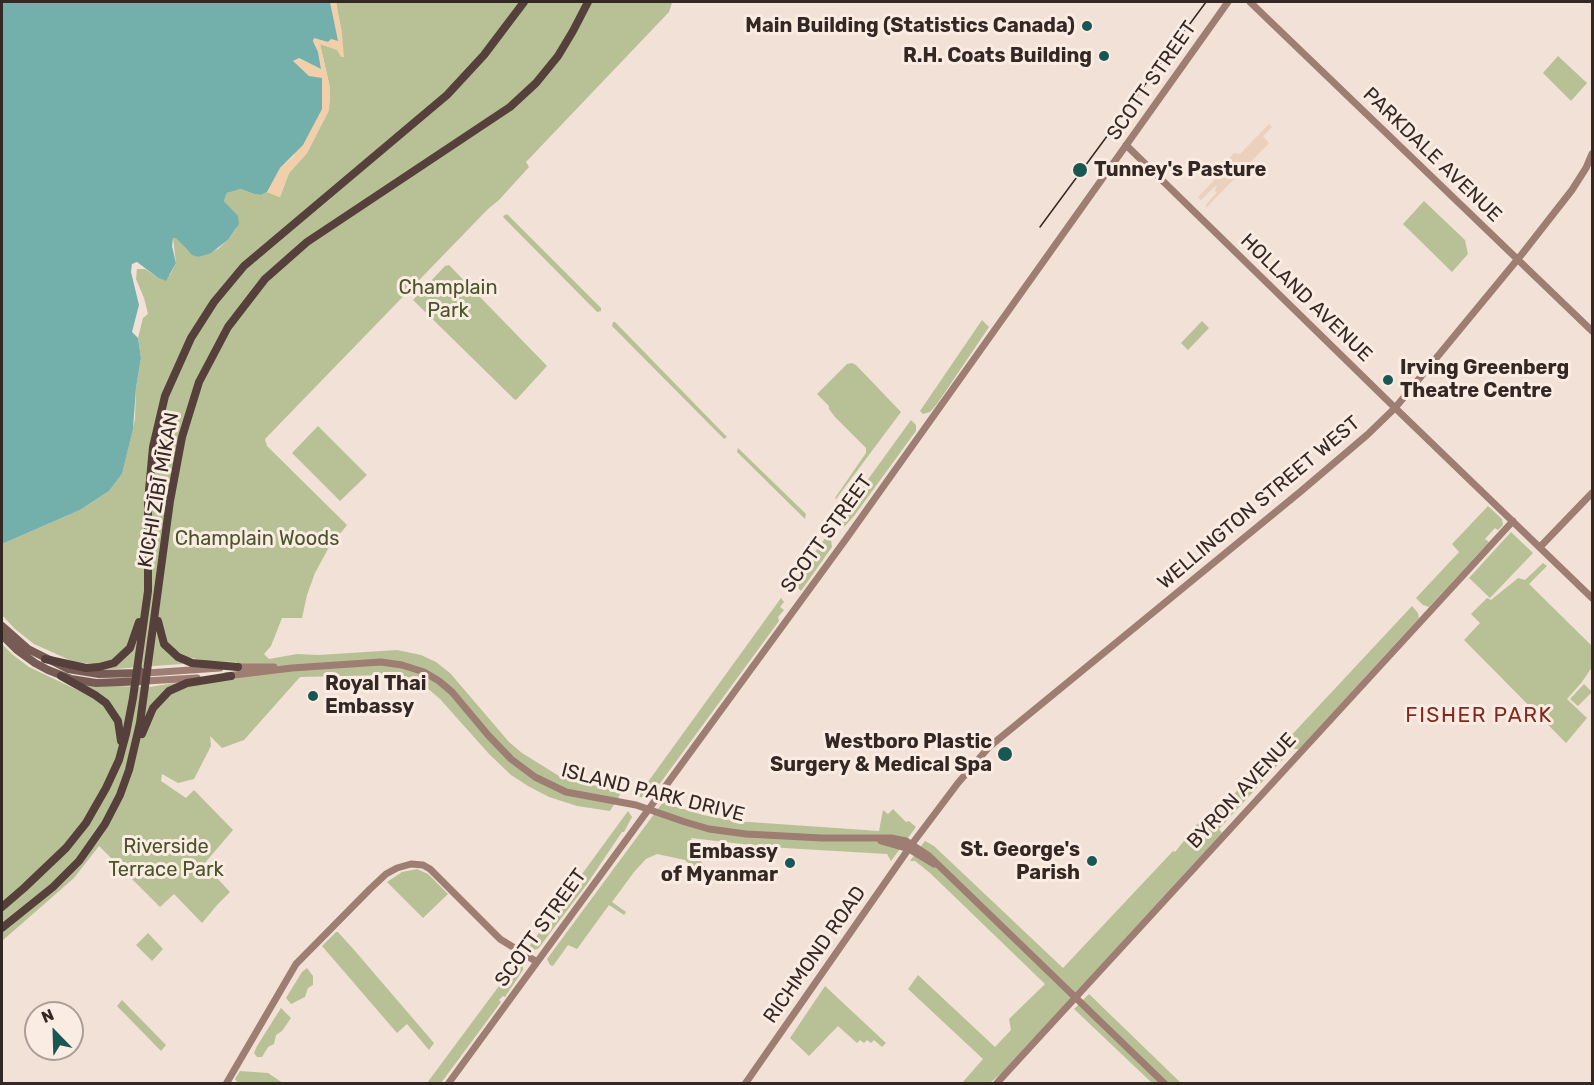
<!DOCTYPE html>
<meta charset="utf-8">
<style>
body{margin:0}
#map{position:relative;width:1594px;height:1085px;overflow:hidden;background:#f2e1d6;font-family:Rubik,sans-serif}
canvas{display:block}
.frame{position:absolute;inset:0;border:3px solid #342825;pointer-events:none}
.north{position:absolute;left:24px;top:1001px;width:60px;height:60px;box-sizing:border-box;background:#faece2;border:2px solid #ab9e96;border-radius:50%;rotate:337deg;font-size:16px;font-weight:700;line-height:24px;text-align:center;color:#342825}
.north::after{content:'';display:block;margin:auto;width:21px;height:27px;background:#195754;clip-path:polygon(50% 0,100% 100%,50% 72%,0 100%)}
</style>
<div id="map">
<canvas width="1594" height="1085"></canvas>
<div class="frame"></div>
<div class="north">N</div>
</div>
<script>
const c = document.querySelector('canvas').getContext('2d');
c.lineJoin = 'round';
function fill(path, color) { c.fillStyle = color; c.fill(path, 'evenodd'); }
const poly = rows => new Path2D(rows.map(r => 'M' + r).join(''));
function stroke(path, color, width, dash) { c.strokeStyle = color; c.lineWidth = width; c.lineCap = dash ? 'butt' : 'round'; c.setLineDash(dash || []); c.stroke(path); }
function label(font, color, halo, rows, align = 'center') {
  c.font = font + ' Rubik,sans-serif'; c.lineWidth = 6; c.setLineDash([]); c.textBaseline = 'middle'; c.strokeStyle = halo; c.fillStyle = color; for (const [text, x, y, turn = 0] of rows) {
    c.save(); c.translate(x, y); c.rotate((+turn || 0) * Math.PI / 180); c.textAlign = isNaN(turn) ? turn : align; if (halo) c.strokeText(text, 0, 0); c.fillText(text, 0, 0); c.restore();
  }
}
fill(poly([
 [336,2,672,3,669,12,526,162,529,167,499,200,488,209,265,439,267,446,347,525,328,549,315,573,307,595,302,618,282,618,271,646,264,654,269,659,297,654,318,655,397,650,421,655,436,662,450,673,509,742,522,753,559,776,575,782,621,790,621,793,610,811,577,806,549,797,528,786,511,775,489,754,440,699,426,687,412,678,389,675,300,677,244,740,222,748,210,736,211,746,194,779,178,783,162,774,161,781,186,798,194,790,233,830,204,864,230,892,218,904,202,923,174,894,160,907,99,846,74,878,2,941,2,644,13,655,29,667,90,696,85,685,149,687,175,683,183,687,206,682,238,678,237,662,207,661,187,657,182,664,101,670,95,664,74,662,34,644,15,629,2,615,2,544,80,510,109,491,122,474,135,419,136,388,141,358,138,338,143,318,148,314,144,298,136,279,137,269,145,269,157,277,170,275,176,263,173,238,176,237,187,250,199,257,218,249,228,240,236,229,237,216,224,201,227,193,241,189,254,194,261,195,267,192,280,197,289,173,307,153,329,110,330,88,320,44,338,50,342,34],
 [1558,56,1587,83,1571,101,1543,73],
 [1424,201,1465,240,1468,254,1452,272,1403,224],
 [507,214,601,308,601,311,597,312,504,218,503,216],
 [449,265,547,366,516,400,514,399,413,300,445,266],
 [982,320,989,327,937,404,930,412,923,414,920,411],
 [1202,321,1209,328,1188,350,1181,343],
 [613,322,615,322,727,437,724,439,612,326],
 [852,363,856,365,901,412,836,499,835,498,866,453,866,448,835,417,829,409,829,406,817,394,847,364],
 [911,420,916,425,916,431,854,516,845,526,841,527,835,525],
 [318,426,367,475,340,501,292,453],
 [738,448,806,514,805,519,737,452],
 [1488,506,1502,519,1503,525,1498,530,1495,528,1485,539,1489,542,1429,607,1423,605,1416,598,1459,552,1452,544],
 [1511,532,1533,553,1490,598,1469,578],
 [826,537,831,540,832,547,801,591,796,586,793,590,790,590,789,587],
 [1543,563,1547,566,1529,584,1592,646,1591,661,1592,667,1582,682,1567,699,1587,718,1566,743,1464,640,1480,623,1471,614,1487,598,1491,600,1518,578,1525,580],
 [781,598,784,602,780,607,784,610,778,617,779,621,650,797,637,797],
 [1412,606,1418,613,1419,618,1299,749,1294,749,1286,741],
 [1584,684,1592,692,1578,706,1570,699],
 [1276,749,1285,757,1219,829,1222,833,1004,1071,990,1083,962,1083,983,1059,908,989,918,975,995,1047,1011,1030,1009,1019,1045,984,930,873,915,861,910,861,925,841,934,846,1063,968,1173,851,1175,852,1199,822,1204,826],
 [663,802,670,805,703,815,735,821,879,831,883,810,888,814,893,809,906,822,909,821,916,827,891,861,887,854,767,847,691,838,693,844,692,850,706,868,700,874,685,860,657,854,646,859,634,872,612,902,626,912,624,915,609,905,577,949,568,945,553,966,550,965,547,959],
 [628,811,632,817,624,832,622,832,587,884,538,949,532,950,528,948],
 [417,869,428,874,448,894,423,918,387,882,402,872],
 [336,932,338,932,355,951,434,1043,429,1050,407,1024,397,1033,322,946],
 [148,933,163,949,152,961,136,945],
 [519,959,523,963,523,970,505,997,503,996,499,1000,501,1002,441,1083,427,1083],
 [307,968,313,976,313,985,308,988,305,997,291,1004,286,998,302,972],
 [825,986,886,1043,882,1047,874,1040,871,1043,867,1040,864,1043,860,1040,857,1043,838,1026,809,1056,790,1038],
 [1089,994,1181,1083,1152,1083,1074,1009],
 [122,1000,166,1045,161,1051,117,1006],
 [281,1008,291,1018,282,1031,276,1035,274,1044,268,1047,262,1057,257,1057,254,1053,257,1046],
 [240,1071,268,1073,283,1083,238,1083,235,1079]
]), '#b8c196');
fill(poly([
 [330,2,336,2,342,34,344,57,341,57,337,50,320,44,330,88,329,110,307,153,289,173,280,197,267,192,280,168,294,156,309,76,293,62,298,58,321,69,318,52,313,40,314,38,328,42,331,39,337,41]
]), '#f0cfaa');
fill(poly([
 [1269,124,1272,127,1263,136,1269,143,1207,207,1205,206,1216,193,1215,190,1217,187,1215,186,1201,200,1198,197,1222,172,1222,166,1234,153,1240,154]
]), '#ebd0bc');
fill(poly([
 [2,2,330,2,338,41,331,39,328,42,314,38,313,41,318,52,321,69,299,58,293,61,309,76,322,78,322,109,303,145,280,168,267,192,261,195,254,194,241,189,227,193,224,201,238,216,239,224,228,240,211,253,199,257,192,255,176,238,173,238,172,246,176,263,166,281,157,277,137,262,132,264,131,272,139,305,132,332,138,338,141,358,136,388,133,429,122,474,109,491,80,510,2,544]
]), '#74b0ab');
stroke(poly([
 [1250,2,1592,331],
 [1126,145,1389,402,1592,598],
 [1540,547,1592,493],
 [235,667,274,667],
 [147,673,220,668],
 [226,676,292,668,381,662,402,665,424,672,439,681,452,692,488,735,511,759,535,777,566,792,636,805,685,822,709,829,746,834,822,838,891,838,906,841,929,856,1165,1084],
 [146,681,197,678],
 [881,841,909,849,934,864],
 [226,1084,296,964,370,889,386,874,397,868,411,864,423,865,430,869,500,939,537,962],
 [448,1084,846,539,1228,2],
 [745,1084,912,844,958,783,989,747,1300,492,1367,435,1395,408,1522,254,1572,190,1586,168,1592,154],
 [996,1084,1513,521]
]), '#9e7d73', 7);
stroke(poly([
 [2,626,28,649,68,669,99,674,142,673],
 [2,635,17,650,35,663,48,670,71,679,96,683,146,681,138,668]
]), '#775c55', 8);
stroke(poly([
 [158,621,164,644,178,657,192,663,238,667],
 [45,659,86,668,99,667,114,663,130,648,139,622],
 [61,676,95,695,106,703,118,721,121,741],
 [142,734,153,708,169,691,187,683,231,676],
 [2,907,24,888,66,848,86,823,106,788,119,760,126,734,133,698,148,591,148,501,153,447,165,396,191,338,214,302,244,266,447,95,484,55,524,2],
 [2,928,53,887,79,861,105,824,120,795,129,770,140,723,170,501,182,437,199,382,228,327,265,279,307,242,510,107,536,83,558,56,573,31,588,2]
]), '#56403b', 8);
stroke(poly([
 [1040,227,1206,2]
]), '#342825', 1.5);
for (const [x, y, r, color] of [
 [1087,26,6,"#195754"],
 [1104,56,6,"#195754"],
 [1080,170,8,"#195754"],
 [1388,380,6,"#195754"],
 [313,696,6,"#195754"],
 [1005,754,8,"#195754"],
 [1092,861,6,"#195754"],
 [790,863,6,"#195754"]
]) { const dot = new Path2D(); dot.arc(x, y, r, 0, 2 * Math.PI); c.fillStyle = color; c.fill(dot); stroke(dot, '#faece2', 2); }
label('bold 20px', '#342825', '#faece2', [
 ["Main Building (Statistics Canada)",1075,26],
 ["R.H. Coats Building",1092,56],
 ["Tunney's Pasture",1094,170,"left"],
 ["Irving Greenberg",1400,368,"left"],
 ["Theatre Centre",1400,391,"left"],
 ["Royal Thai",325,684,"left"],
 ["Embassy",325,707,"left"],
 ["Westboro Plastic",992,742],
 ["Surgery & Medical Spa",992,765],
 ["St. George's",1080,850],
 ["Parish",1080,873],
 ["Embassy",778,852],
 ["of Myanmar",778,875]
], 'right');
label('20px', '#342825', '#faece2', [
 ["SCOTT STREET",1152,81,-55],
 ["PARKDALE AVENUE",1432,155,44],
 ["HOLLAND AVENUE",1306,298,44],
 ["KICHI ZĪBĪ MĪKAN",159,490,-80],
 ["WELLINGTON STREET WEST",1259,503,-40],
 ["SCOTT STREET",827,534,-54],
 ["BYRON AVENUE",1242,791,-47],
 ["ISLAND PARK DRIVE",653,793,14],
 ["SCOTT STREET",541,928,-54],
 ["RICHMOND ROAD",815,955,-55]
]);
label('20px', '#495427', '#faece2', [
 ["Champlain",448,288],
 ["Park",448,311],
 ["Champlain Woods",257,539],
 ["Riverside",166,847],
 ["Terrace Park",166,870]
]);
c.letterSpacing = '1.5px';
label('21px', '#87261a', '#faece2', [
 ["FISHER PARK",1479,716]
]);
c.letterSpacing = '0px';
</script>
